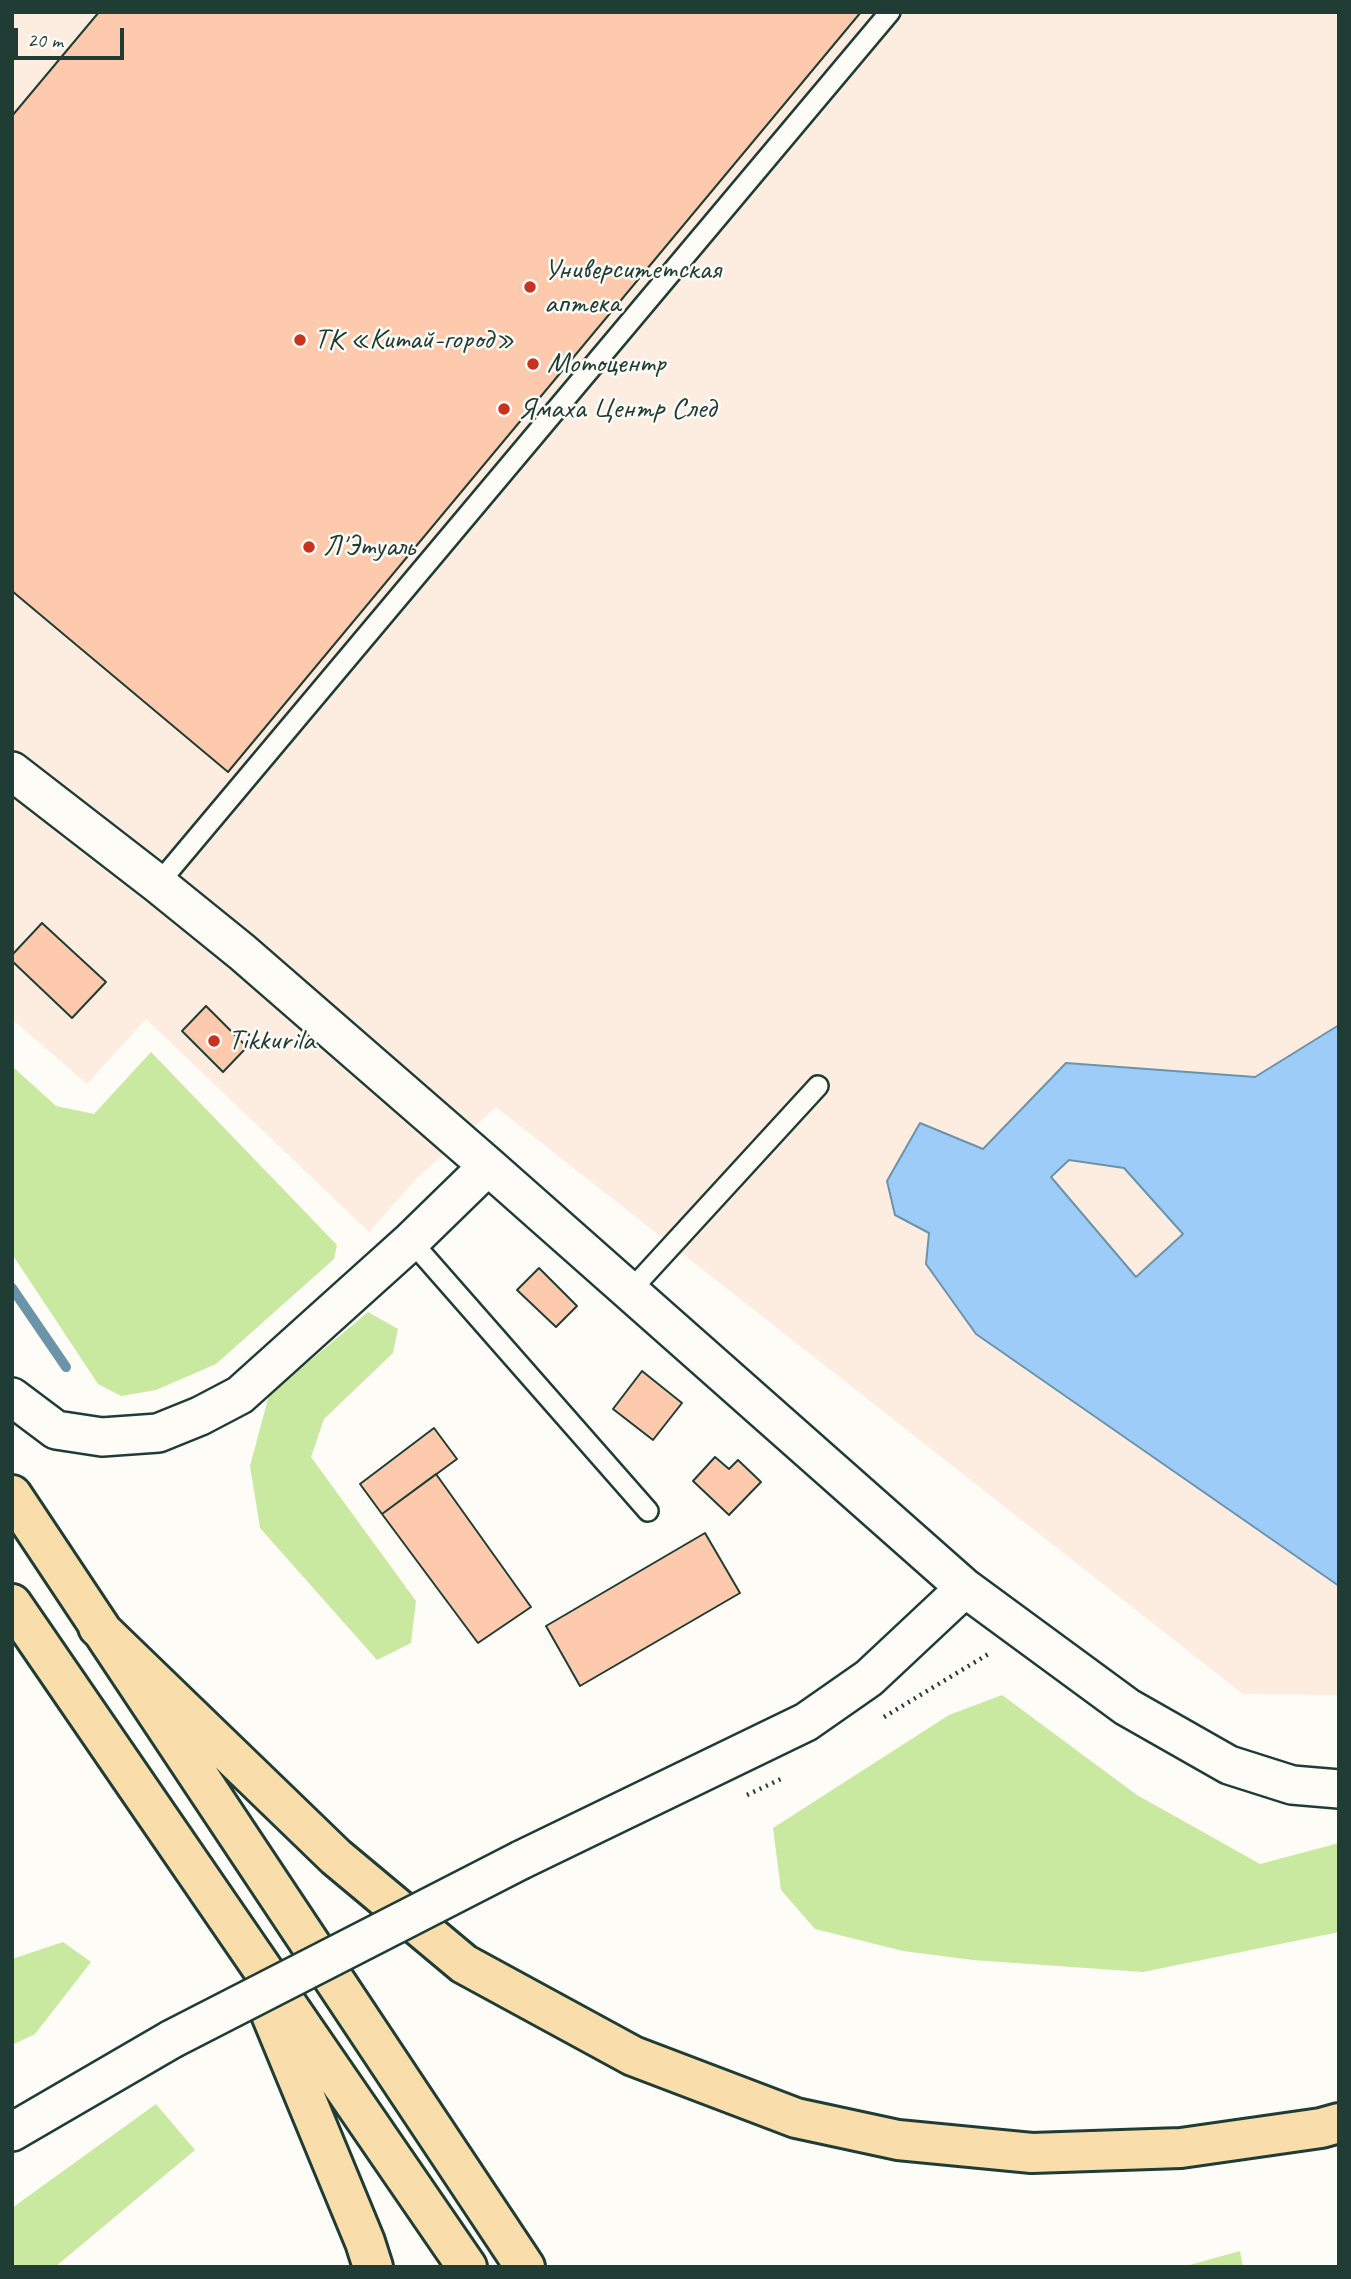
<!DOCTYPE html>
<meta charset="utf-8">
<style>
body{margin:0}
#map{position:relative;width:1351px;height:2279px;overflow:hidden;background:#fdfcf7;font-family:Caveat,sans-serif}
canvas{display:block}
.frame{position:absolute;inset:0;border:14px solid #1f3d34;pointer-events:none}
.scale{position:absolute;left:14px;top:28px;width:110px;height:32px;box-sizing:border-box;border:4px solid #1f3d34;border-top:0;padding-left:9px;font-size:21px;line-height:24px;white-space:nowrap;color:#1f3d34;-webkit-text-stroke:5px #fdfcf7;paint-order:stroke}
</style>
<div id="map">
<canvas width="1351" height="2279"></canvas>
<div class="frame"></div>
<div class="scale">20 m</div>
</div>
<script>
const c = document.querySelector('canvas').getContext('2d');
c.lineJoin = 'round';
function fill(path, color) { c.fillStyle = color; c.fill(path, 'evenodd'); }
const poly = rows => new Path2D(rows.map(r => 'M' + r).join(''));
function stroke(path, color, width, dash) { c.strokeStyle = color; c.lineWidth = width; c.lineCap = dash ? 'butt' : 'round'; c.setLineDash(dash || []); c.stroke(path); }
function label(font, color, halo, rows, align = 'center') {
  c.font = font + ' Caveat,sans-serif'; c.lineWidth = 5; c.setLineDash([]); c.textBaseline = 'middle'; c.strokeStyle = halo; c.fillStyle = color; for (const [text, x, y, turn = 0] of rows) {
    c.save(); c.translate(x, y); c.rotate((+turn || 0) * Math.PI / 180); c.textAlign = isNaN(turn) ? turn : align; if (halo) c.strokeText(text, 0, 0); c.fillText(text, 0, 0); c.restore();
  }
}
fill(poly([
 [12,12,1339,12,1339,1695,1243,1694,496,1107,417,1178,369,1232,146,1019,87,1084,12,1019]
]), '#fdede1');
fill(poly([
 [151,1052,337,1245,334,1259,216,1364,156,1390,121,1396,98,1384,12,1254,12,1066,56,1106,94,1114],
 [368,1312,398,1329,393,1353,324,1419,311,1457,416,1601,411,1643,377,1660,260,1528,250,1466,269,1395],
 [1002,1695,1137,1795,1260,1864,1339,1843,1339,1932,1143,1972,973,1960,903,1951,815,1929,781,1890,773,1828,949,1715],
 [63,1942,91,1962,35,2034,12,2045,12,1959],
 [156,2104,195,2150,55,2267,12,2267,12,2208],
 [1240,2251,1243,2267,1182,2267]
]), '#cae9a0');
const water = poly([
 [1339,1025,1339,1586,976,1334,926,1264,929,1233,895,1215,887,1181,920,1123,983,1149,1066,1063,1255,1077,1339,1025],
 [1069,1160,1124,1168,1183,1234,1136,1277,1051,1177,1069,1160]
]);
fill(water, '#9eccf9');
stroke(water, '#6b93aa', 2);
stroke(poly([
 [12,1288,66,1367]
]), '#6b93aa', 10);
const building = poly([
 [99,12,861,12,228,772,12,591,12,116,99,12],
 [42,923,106,982,72,1018,12,961,12,955,42,923],
 [206,1006,247,1047,223,1072,182,1031,206,1006],
 [539,1268,577,1306,556,1327,517,1290,539,1268],
 [642,1371,682,1403,653,1440,613,1409,642,1371],
 [434,1428,457,1459,382,1514,360,1484,434,1428],
 [715,1457,729,1469,738,1460,761,1482,729,1515,693,1481,715,1457],
 [436,1474,531,1607,478,1643,382,1514,436,1474],
 [705,1533,740,1593,580,1686,546,1626,705,1533]
]);
fill(building, '#fdcaad');
stroke(building, '#1f3d34', 2);
const service = poly([
 [158,884,890,12],
 [411,1241,648,1511],
 [630,1291,818,1086]
]);
const minor = poly([
 [12,771,158,884,242,952,488,1166,965,1588,1127,1707,1229,1765,1292,1785,1339,1789],
 [12,1397,56,1430,102,1437,158,1433,200,1416,240,1395,411,1241,488,1166],
 [521,1860,806,1722,869,1678,965,1588],
 [12,2132,172,2039]
]);
const primary = poly([
 [12,1495,525,2267],
 [12,1604,467,2267],
 [98,1627,336,1857,464,1964,633,2056,796,2118,898,2140,1032,2153,1181,2148,1321,2128,1339,2123],
 [268,2007,365,2242,373,2267]
]);
stroke(service, '#1f3d34', 24);
stroke(minor, '#1f3d34', 42);
stroke(primary, '#1f3d34', 44);
stroke(poly([
 [884,1717,990,1653],
 [747,1795,783,1778]
]), '#1f3d34', 4.5, [2, 5]);
stroke(service, '#fdfcf7', 19);
stroke(minor, '#fdfcf7', 37);
stroke(primary, '#f9deab', 38);
const minorBridge = poly([
 [172,2039,521,1860]
]);
stroke(minorBridge, '#1f3d34', 42, []);
stroke(minorBridge, '#fdfcf7', 37);
for (const [x, y, r, color] of [
 [530,287,7,"#c8321e"],
 [300,340,7,"#c8321e"],
 [533,364,7,"#c8321e"],
 [504,409,7,"#c8321e"],
 [309,547,7,"#c8321e"],
 [214,1041,7,"#c8321e"]
]) { const dot = new Path2D(); dot.arc(x, y, r, 0, 2 * Math.PI); c.fillStyle = color; c.fill(dot); stroke(dot, '#fdfcf7', 2.5); }
label('30px', '#1f3d34', '#fdfcf7', [
 ["Университетская",544,270],
 ["аптека",544,304],
 ["ТК «Китай-город»",314,340],
 ["Мотоцентр",547,364],
 ["Ямаха Центр След",518,409],
 ["Л'Этуаль",323,547],
 ["Tikkurila",228,1041]
], 'left');
</script>
